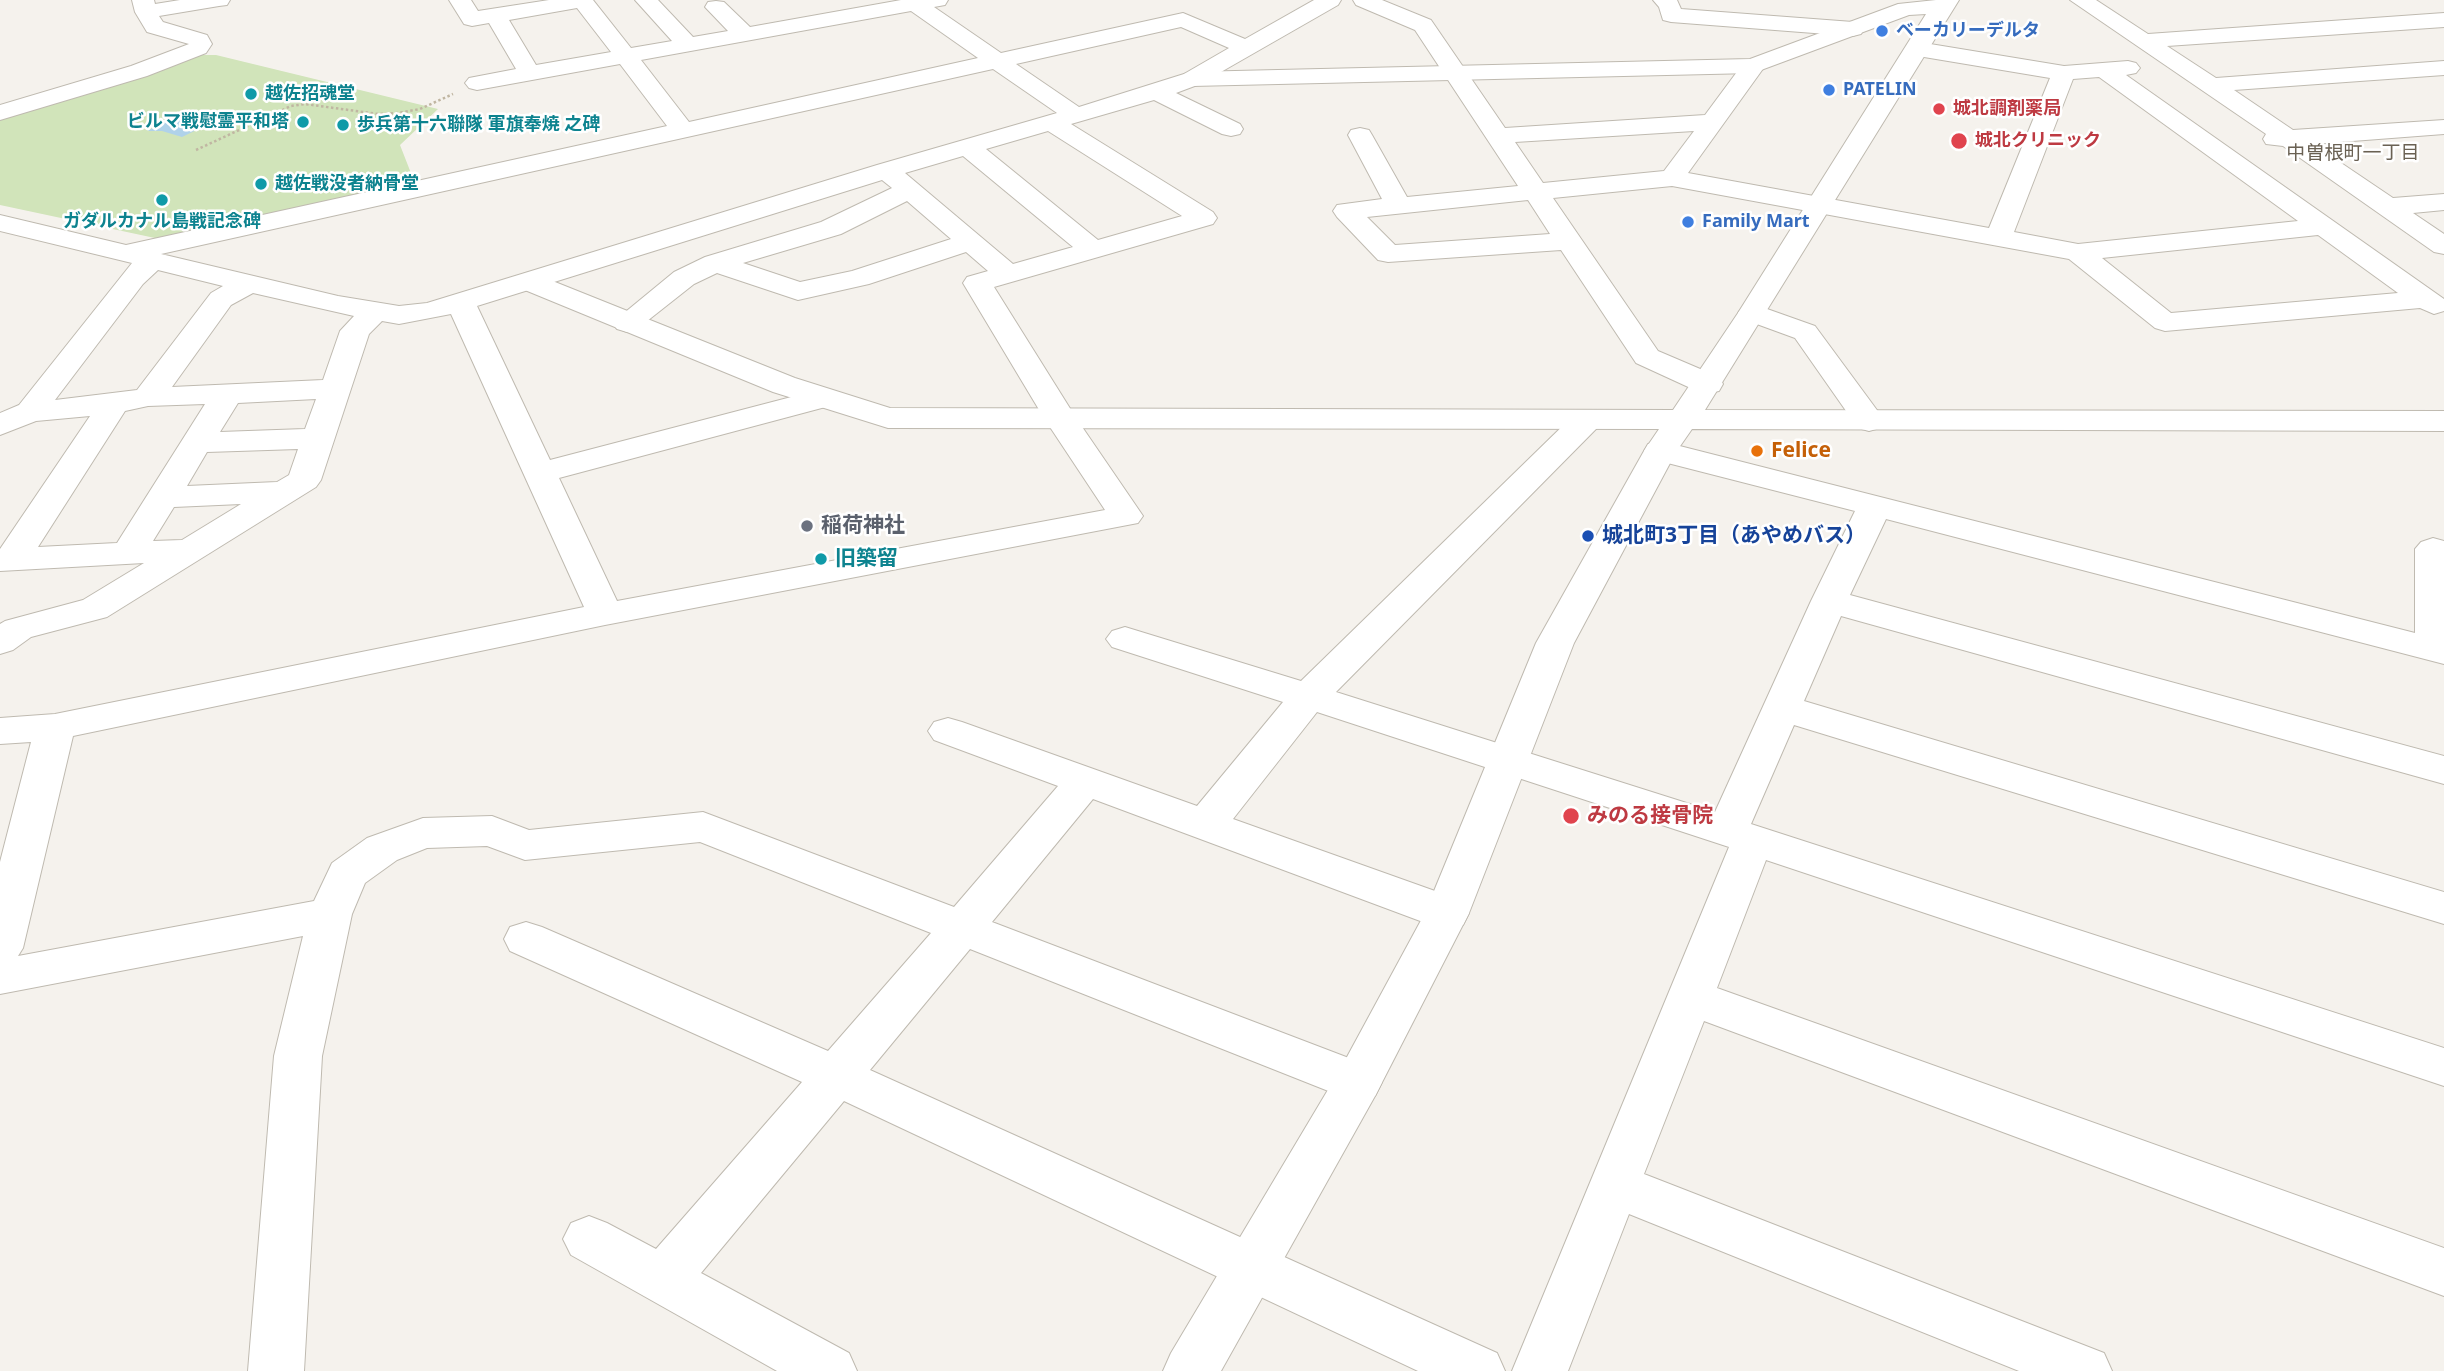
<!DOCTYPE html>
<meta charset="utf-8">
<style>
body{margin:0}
canvas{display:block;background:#f5f2ed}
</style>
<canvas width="2444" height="1371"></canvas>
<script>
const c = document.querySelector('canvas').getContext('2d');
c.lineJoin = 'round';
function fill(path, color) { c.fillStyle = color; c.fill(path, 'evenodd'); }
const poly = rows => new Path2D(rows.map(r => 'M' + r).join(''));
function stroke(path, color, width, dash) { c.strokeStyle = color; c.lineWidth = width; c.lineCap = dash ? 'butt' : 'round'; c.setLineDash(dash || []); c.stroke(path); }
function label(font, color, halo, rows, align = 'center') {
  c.font = font + ' "Noto Sans","Noto Sans JP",sans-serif'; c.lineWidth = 5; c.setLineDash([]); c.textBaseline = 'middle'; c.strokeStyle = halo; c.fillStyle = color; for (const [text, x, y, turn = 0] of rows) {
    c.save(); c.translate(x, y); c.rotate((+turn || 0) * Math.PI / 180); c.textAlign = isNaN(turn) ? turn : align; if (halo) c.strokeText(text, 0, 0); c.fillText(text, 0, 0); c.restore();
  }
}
fill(poly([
 [197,55,216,55,438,109,400,145,416,186,169,241,0,205,0,118]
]), '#d1e4ba');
fill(poly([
 [182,114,194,116,192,118,215,121,182,137,162,131,147,131]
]), '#b0d2ea');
const minor = poly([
 [132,0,154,0,155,4,180,0,230,0,227,5,219,6,159,16,163,22,207,35,212,44,206,53,147,76,0,120,0,105,131,66,189,44,147,32,135,12,132,0],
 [449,0,471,0,478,11,549,0,593,0,631,48,672,41,635,0,658,0,693,37,728,31,705,7,708,2,716,1,724,2,750,27,901,0,948,0,945,5,934,7,1001,53,1183,13,1245,39,1314,0,1341,0,1338,5,1200,84,1176,93,1240,124,1243,129,1240,134,1231,136,1222,134,1154,100,1071,124,1213,212,1217,218,1213,224,994,287,1076,418,1143,516,1138,523,605,625,73,736,23,948,18,956,314,901,332,863,367,838,423,818,492,816,529,830,703,812,954,907,1058,786,934,740,928,731,934,722,948,718,962,722,1197,806,1283,702,1112,647,1106,639,1112,631,1125,627,1138,631,1301,681,1575,414,1586,411,1597,414,1602,421,1597,428,1336,692,1715,812,1811,601,1855,511,1648,458,1644,451,1648,444,1660,441,2415,633,2415,549,2421,542,2433,538,2444,541,2444,664,1886,519,1850,595,2444,756,2444,784,1841,616,1804,701,2444,892,2444,924,1794,725,1751,824,2444,1048,2444,1086,1766,860,1717,988,2444,1248,2444,1296,1704,1021,1644,1174,2104,1353,2112,1371,2019,1371,1629,1214,1568,1371,1512,1371,1729,847,1317,712,1233,819,1463,901,1469,913,1463,925,1447,929,1431,925,1093,799,992,922,1375,1068,1382,1082,1375,1096,1358,1102,1341,1096,970,949,870,1070,1497,1353,1505,1371,1418,1371,844,1101,701,1273,849,1353,857,1371,777,1371,571,1255,563,1239,571,1223,589,1216,607,1223,656,1249,802,1082,510,951,504,939,510,927,526,922,542,927,828,1051,931,933,700,842,525,860,487,846,427,848,397,860,365,883,352,914,322,1056,304,1371,248,1371,274,1056,303,936,0,994,0,862,31,742,0,744,0,718,55,714,584,607,451,314,399,324,382,321,369,334,321,480,316,487,107,617,31,637,13,650,0,654,0,624,5,621,83,600,144,563,0,571,0,549,90,416,36,421,0,435,0,413,19,405,132,263,0,231,0,215,126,245,667,126,620,64,477,90,469,88,465,83,469,78,516,69,489,23,472,26,464,24,449,0],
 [577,8,611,52,536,65,509,20,577,8],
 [911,11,978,58,689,122,641,60,911,11],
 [1181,27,1229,48,1184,74,1079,107,1016,64,1181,27],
 [993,69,1057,113,877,165,427,303,399,306,338,296,161,254,993,69],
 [1048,131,1182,216,1098,240,986,149,1048,131],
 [963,156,1073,247,1013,264,905,173,963,156],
 [882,180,892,188,821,222,705,257,674,272,612,323,617,329,627,332,637,329,694,284,717,273,798,300,869,284,966,252,988,271,967,277,963,283,1044,418,1105,510,617,601,559,478,833,405,838,398,833,391,822,389,550,460,477,306,882,180],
 [907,201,951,239,852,271,800,282,743,263,841,234,907,201],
 [158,270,223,286,211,293,137,390,55,400,143,284,158,270],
 [253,293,354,316,340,331,323,380,172,387,231,305,253,293],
 [316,399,305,429,220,432,238,403,316,399],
 [205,404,117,543,38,547,125,411,148,406,205,404],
 [298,449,289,475,277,482,187,486,207,452,298,449],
 [241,504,182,540,153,541,174,507,241,504],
 [1353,0,1382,0,1431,20,1505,128,1705,115,1745,61,1761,61,1765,66,1688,173,1989,228,2050,78,1918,56,1910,54,1907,49,1910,44,1918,42,2064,66,2128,61,2136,63,2140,68,2136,73,2126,75,2444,299,2444,311,2434,314,2420,308,2165,331,2155,328,2069,259,1672,186,1553,198,1658,351,1719,377,1723,384,1719,391,1708,393,1697,391,1636,363,1561,250,1388,262,1378,260,1337,217,1333,211,1337,205,1382,199,1348,135,1351,130,1360,128,1369,130,1372,135,1407,197,1518,186,1415,30,1356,5,1353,0],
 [2099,77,2298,221,2078,244,2014,232,2073,79,2099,77],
 [1694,131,1664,171,1543,183,1515,142,1694,131],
 [1528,200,1550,234,1395,245,1367,217,1528,200],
 [2318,235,2398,293,2171,313,2102,258,2318,235],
 [1653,0,1677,0,1681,9,1853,22,1861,24,1864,29,1861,34,1853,36,1671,22,1663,20,1659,7,1653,0],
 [2070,0,2096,0,2148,34,2444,13,2444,27,2167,46,2216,78,2444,61,2444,75,2234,90,2293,130,2444,120,2444,134,2313,144,2393,198,2444,194,2444,210,2413,213,2444,234,2444,254,2434,252,2283,146,2266,144,2263,139,2266,134,2070,0],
 [1753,304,1815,326,1885,421,1880,428,1869,431,1858,428,1795,338,1743,319,1738,313,1743,307,1753,304]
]);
const tertiary = poly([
 [1936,0,1959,0,1705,410,2444,411,2444,431,1692,429,1676,452,1574,643,1469,913,1375,1096,1221,1371,1163,1371,1171,1353,1341,1068,1425,913,1536,643,1644,451,1659,429,888,428,773,392,520,288,516,282,520,276,530,273,540,276,795,378,890,408,1673,410,1738,313,1926,14,1909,15,1753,73,1192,86,1184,84,1180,79,1184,74,1192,72,1750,59,1898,4,1936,0]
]);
stroke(minor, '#bfbab0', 2);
stroke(tertiary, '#bfbab0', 2);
stroke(poly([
 [196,150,291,106,305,104,378,114,398,113,420,109,453,94]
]), '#c0b6a2', 2.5, [2.5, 2.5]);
fill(minor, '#fff');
fill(tertiary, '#fff');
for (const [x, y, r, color] of [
 [1882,31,7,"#3f7fe0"],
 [1829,90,7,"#3f7fe0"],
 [251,94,7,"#0f9aa8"],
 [1939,109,7,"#e0444e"],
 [303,122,7,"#0f9aa8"],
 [343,125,7,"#0f9aa8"],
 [1959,141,9,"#e0444e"],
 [261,184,7,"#0f9aa8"],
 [162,200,7,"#0f9aa8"],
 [1688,222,7,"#3f7fe0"],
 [1757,451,7,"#e8710a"],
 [807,526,7,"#6b7280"],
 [1588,536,7,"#1a4fb4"],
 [821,559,7,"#0f9aa8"],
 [1571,816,9,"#e0444e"]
]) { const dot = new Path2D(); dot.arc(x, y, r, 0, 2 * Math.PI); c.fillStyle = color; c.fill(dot); stroke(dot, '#fff', 2.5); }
label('bold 18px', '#366cbe', '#fff', [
 ["ベーカリーデルタ",1896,31],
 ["PATELIN",1843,90],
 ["Family Mart",1702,222]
], 'left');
label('bold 18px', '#0d838f', '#fff', [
 ["越佐招魂堂",265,94],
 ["ビルマ戦慰霊平和塔",289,122,"right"],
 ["歩兵第十六聯隊 軍旗奉焼 之碑",357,125],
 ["越佐戦没者納骨堂",275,184],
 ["ガダルカナル島戦記念碑",162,222,"center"]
], 'left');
label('bold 18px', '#be3a42', '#fff', [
 ["城北調剤薬局",1953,109],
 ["城北クリニック",1975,141]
], 'left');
label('19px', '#6a6153', '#fff', [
 ["中曽根町一丁目",2353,154]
]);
label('bold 21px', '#c56008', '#fff', [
 ["Felice",1771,451]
], 'left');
label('bold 21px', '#5b616d', '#fff', [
 ["稲荷神社",821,526]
], 'left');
label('bold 21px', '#164399', '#fff', [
 ["城北町3丁目（あやめバス）",1602,536]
], 'left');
label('bold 21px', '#0d838f', '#fff', [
 ["旧築留",835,559]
], 'left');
label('bold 21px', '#be3a42', '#fff', [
 ["みのる接骨院",1587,816]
], 'left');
</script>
